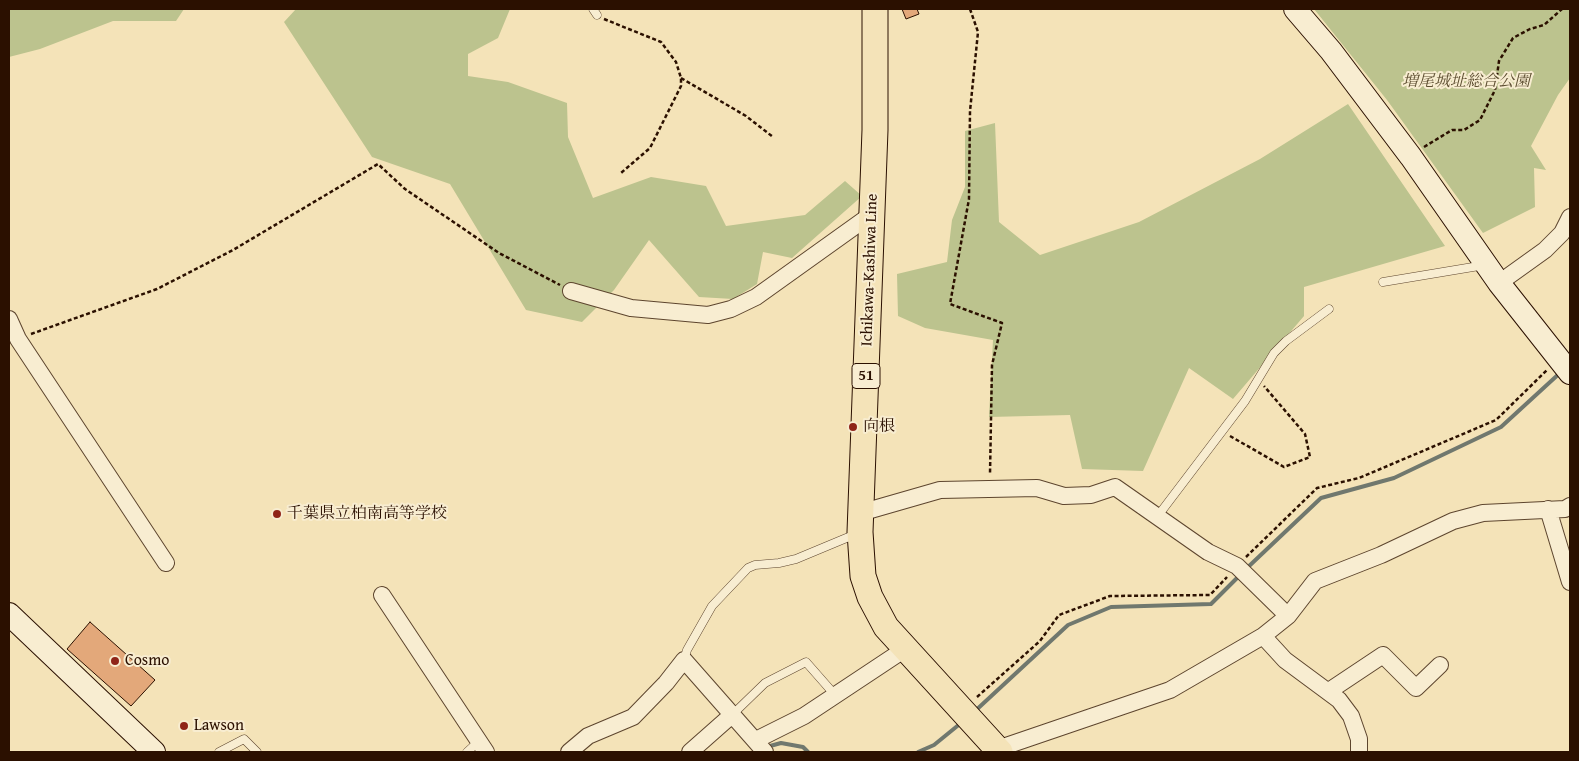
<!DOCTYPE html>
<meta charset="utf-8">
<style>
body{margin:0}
#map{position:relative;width:1579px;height:761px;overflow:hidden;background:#f4e3b8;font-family:"Gentium Book Plus",serif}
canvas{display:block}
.frame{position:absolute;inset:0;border:10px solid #2b1000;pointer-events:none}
</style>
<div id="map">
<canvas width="1579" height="761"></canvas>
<div class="frame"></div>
</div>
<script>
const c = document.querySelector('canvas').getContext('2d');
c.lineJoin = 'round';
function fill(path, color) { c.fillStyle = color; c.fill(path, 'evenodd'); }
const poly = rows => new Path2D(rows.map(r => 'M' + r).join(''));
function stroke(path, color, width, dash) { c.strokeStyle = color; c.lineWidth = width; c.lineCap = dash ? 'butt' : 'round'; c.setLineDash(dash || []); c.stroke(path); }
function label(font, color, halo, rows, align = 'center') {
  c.font = font + ' "Gentium Book Plus","Noto Serif JP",serif'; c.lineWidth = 4; c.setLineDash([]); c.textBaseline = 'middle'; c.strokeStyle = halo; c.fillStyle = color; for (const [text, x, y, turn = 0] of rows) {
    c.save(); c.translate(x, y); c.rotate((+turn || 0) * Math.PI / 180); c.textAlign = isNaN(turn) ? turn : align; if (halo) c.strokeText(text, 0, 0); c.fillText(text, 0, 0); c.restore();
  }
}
fill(poly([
 [9,9,184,9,176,21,113,21,40,49,9,57],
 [296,9,510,9,498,38,468,54,468,76,508,82,567,103,568,137,593,198,651,177,706,186,726,226,805,215,845,181,862,196,792,258,763,252,757,284,733,299,699,297,649,240,614,290,582,322,526,310,450,184,372,157,284,22],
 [1314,9,1570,9,1570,78,1558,95,1531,146,1546,170,1534,168,1535,207,1483,233,1387,100],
 [1348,104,1445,246,1304,287,1304,316,1233,399,1189,368,1143,471,1082,469,1070,415,989,417,993,340,925,328,898,316,897,274,947,262,952,220,965,187,965,131,995,123,999,222,1040,255,1139,222,1260,159]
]), '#bcc38e');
stroke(poly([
 [1247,568,1321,498,1394,478,1501,427,1561,372],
 [974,712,1068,625,1111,607,1211,604,1240,575],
 [770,746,781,743,803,747,808,752],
 [918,752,934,745,961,723]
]), '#70786e', 4);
const building = poly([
 [902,9,917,9,919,14,906,19,902,9],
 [90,622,155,680,131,706,67,649,90,622]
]);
fill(building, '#e3a87a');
stroke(building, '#2b1000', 1);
const lane = poly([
 [593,9,597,15],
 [1383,282,1485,265],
 [1157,517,1245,401,1274,353,1286,341,1329,309],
 [684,660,687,650,712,606,748,568,755,565,779,563,796,559,856,534],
 [733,714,765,683,806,662,835,695],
 [219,752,244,739,257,752],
 [467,752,478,742]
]);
const street = poly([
 [1499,283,1545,250,1562,233,1570,217],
 [571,291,631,308,708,315,731,309,756,297,872,214],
 [9,319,18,339,166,563],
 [1548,509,1570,582],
 [860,513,940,490,1037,488,1064,496,1091,495,1115,487,1208,552,1237,566,1288,616],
 [382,595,486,752],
 [1263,636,1285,660,1339,700,1351,716,1359,739,1359,752],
 [1329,691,1383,655,1416,688,1440,665],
 [756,740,804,716,905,649],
 [997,749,1170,690,1263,636,1288,616,1315,581,1381,555,1453,521,1483,513,1565,509,1570,506],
 [569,752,588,736,633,717,666,683,684,660,765,752],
 [690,752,733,714]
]);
const secondary = poly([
 [1295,9,1331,51,1411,157,1499,283,1570,373],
 [9,614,154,752]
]);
const primary = poly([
 [875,9,875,130,860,532,863,576,870,597,886,627,1000,752]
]);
stroke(lane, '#5d452e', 9);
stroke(street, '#5d452e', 18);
stroke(secondary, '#2b1000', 24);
stroke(primary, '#2b1000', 27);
stroke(poly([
 [970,9,978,32,970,111,969,199,950,304,1002,323,992,365,990,474],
 [604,19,661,42,676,62,681,78,681,86,650,148,621,173],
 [681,78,746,116,773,137],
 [1424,147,1452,130,1464,130,1480,120,1495,90,1499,61,1513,38,1530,29,1544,25,1562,9],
 [31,334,157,289,233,250,378,164,405,189,499,253,560,285],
 [1230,436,1284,467,1310,457,1305,434,1264,386],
 [1246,557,1317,488,1359,478,1496,420,1547,370],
 [977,697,1040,641,1059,615,1110,596,1210,595,1227,577]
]), '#2b1000', 2.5, [4, 2.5]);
stroke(lane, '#f8edd1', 8);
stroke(street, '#f8edd1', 16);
stroke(secondary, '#f8edd1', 22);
stroke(primary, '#f4e3b8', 25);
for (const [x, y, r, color] of [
 [853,427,5,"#8f2418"],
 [277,514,5,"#8f2418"],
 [115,661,5,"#8f2418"],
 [184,726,5,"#8f2418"]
]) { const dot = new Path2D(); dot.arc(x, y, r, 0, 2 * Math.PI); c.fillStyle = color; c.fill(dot); stroke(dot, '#f8edd1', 2); }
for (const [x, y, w] of [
 [866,376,28]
]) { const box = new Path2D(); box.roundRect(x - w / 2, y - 12.5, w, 25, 4); c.fillStyle = '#f8edd1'; c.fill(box); stroke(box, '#2b1000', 1); }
label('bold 15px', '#2b1000', null, [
 ["51",866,376]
]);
label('italic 16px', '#5e4f32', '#f8edd1', [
 ["増尾城址総合公園",1466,82]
]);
label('16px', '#2b1000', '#f8edd1', [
 ["Ichikawa-Kashiwa Line",870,270,-88]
]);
label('16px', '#2b1000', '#f8edd1', [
 ["向根",863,427],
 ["千葉県立柏南高等学校",287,514],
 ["Cosmo",125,661],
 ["Lawson",194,726]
], 'left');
</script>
